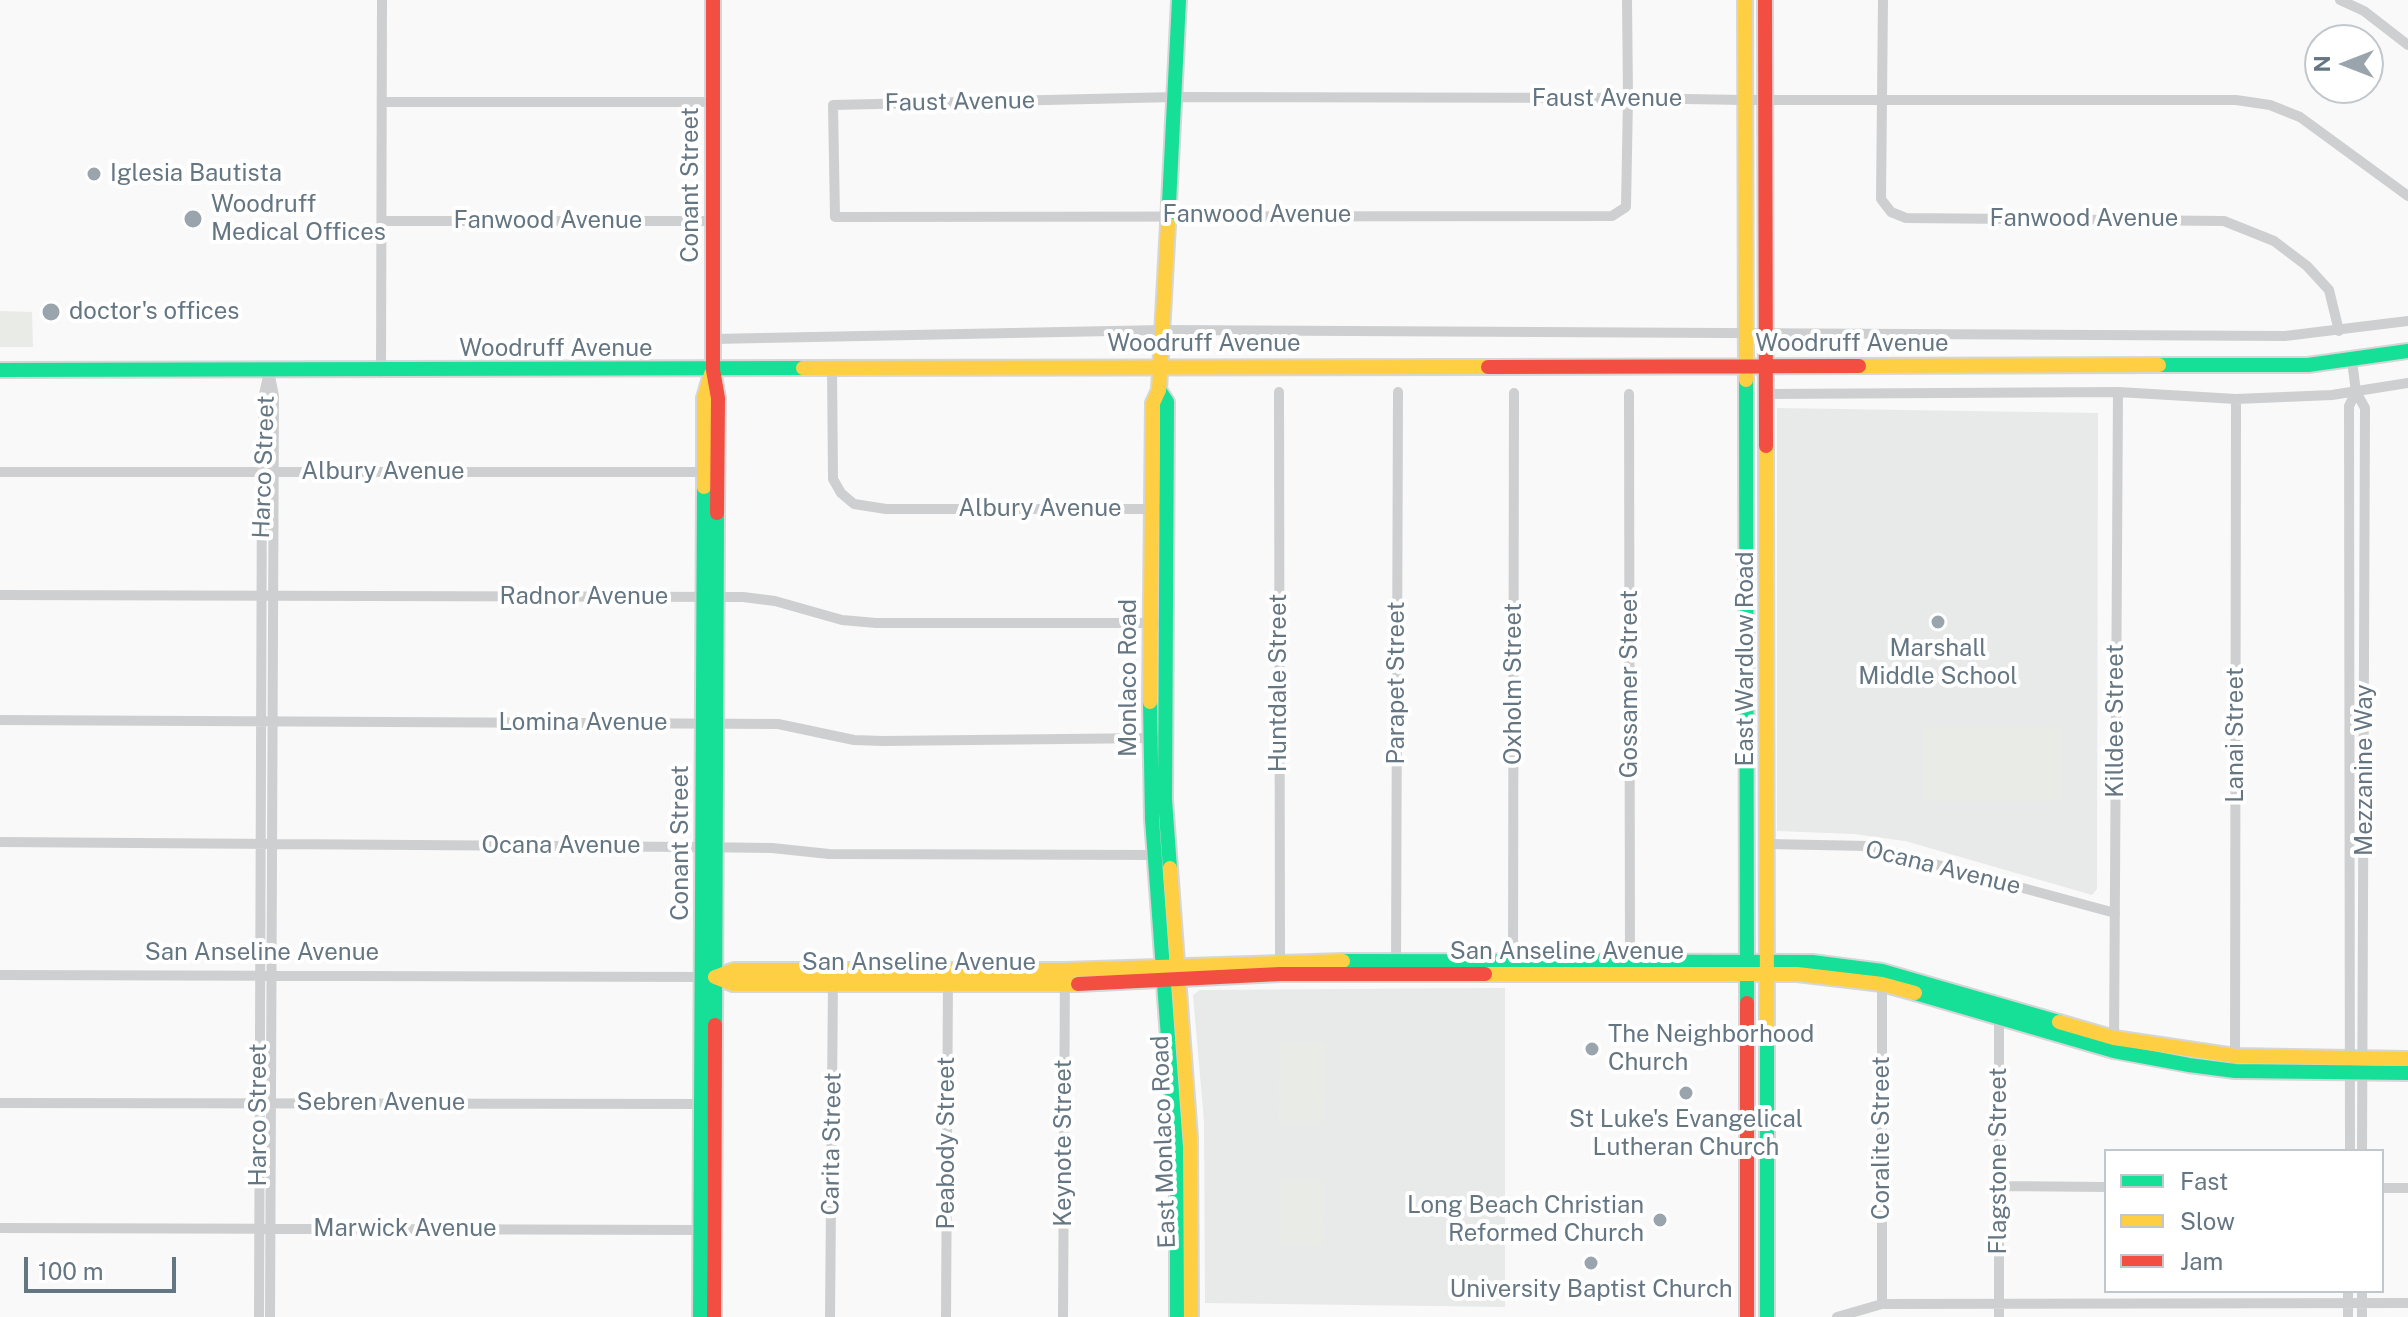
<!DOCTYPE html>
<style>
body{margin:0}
#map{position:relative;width:2408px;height:1317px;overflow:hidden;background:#f9f9f9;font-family:"Public Sans",sans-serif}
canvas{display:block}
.legend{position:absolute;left:2104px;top:1149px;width:280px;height:144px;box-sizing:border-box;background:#fff;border:2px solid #c1c8cd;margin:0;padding:10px 14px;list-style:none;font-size:24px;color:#657683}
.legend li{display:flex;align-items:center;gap:16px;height:40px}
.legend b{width:40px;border:2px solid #c1c8cd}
.north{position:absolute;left:2304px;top:24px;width:80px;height:80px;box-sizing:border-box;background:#fff;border:2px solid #c1c8cd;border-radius:50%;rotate:270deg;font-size:22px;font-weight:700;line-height:32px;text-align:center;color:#657683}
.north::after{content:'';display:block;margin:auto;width:28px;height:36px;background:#99a4ac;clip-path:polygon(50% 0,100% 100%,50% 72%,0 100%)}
.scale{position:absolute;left:24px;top:1257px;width:152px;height:36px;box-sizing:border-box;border:4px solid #657683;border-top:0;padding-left:10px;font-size:24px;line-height:28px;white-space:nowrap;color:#657683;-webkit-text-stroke:6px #fff;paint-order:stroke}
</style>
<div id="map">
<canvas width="2408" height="1317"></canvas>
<ul class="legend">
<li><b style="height:10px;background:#16e098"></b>Fast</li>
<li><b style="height:10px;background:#ffcf43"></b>Slow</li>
<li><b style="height:10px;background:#f24e42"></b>Jam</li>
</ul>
<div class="north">N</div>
<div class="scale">100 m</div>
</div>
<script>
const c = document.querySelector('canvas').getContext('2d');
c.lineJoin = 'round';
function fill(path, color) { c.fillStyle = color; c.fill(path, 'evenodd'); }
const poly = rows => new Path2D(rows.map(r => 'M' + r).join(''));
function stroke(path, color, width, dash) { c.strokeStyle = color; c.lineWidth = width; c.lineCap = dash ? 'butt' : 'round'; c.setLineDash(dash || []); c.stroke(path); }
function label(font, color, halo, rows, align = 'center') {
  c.font = font + ' "Public Sans",sans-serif'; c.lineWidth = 8; c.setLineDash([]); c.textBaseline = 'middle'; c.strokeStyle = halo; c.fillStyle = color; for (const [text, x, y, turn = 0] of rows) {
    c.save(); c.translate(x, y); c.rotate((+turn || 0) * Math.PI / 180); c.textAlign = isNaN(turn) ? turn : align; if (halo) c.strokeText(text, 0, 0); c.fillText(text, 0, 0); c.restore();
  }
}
fill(poly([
 [1777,408,2098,413,2097,889,2092,895,1905,841,1854,834,1777,831],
 [1505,988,1505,1307,1205,1303,1204,1122,1193,995,1200,990]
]), '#e8e9e9');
fill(poly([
 [0,311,32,312,33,347,0,347],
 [1923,727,2062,727,2062,801,1923,801],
 [1280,1043,1325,1043,1324,1123,1278,1123],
 [1280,1181,1324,1181,1323,1246,1279,1245]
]), '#e8ebe6');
const fast = poly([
 [1168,224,1179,0],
 [2159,365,2308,365,2408,351],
 [0,370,803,368],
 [1746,380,1747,1003],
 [1159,390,1167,402,1165,800,1170,868],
 [1150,702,1152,819,1177,1161,1177,1317],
 [1343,961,1812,962,1882,971,2059,1022],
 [1915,993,2114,1051,2189,1065,2235,1071,2408,1073],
 [715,1025,717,513],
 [1767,1039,1767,1317],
 [700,1317,704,487]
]);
const slow = poly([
 [1745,0,1746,380],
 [1859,366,2159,365],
 [803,368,1488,367],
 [1766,446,1767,1039],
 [704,487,704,398,711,374],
 [1150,702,1153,403,1159,390,1168,224],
 [1170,868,1190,1138,1191,1317],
 [1485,974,1797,974,1882,984,1915,993],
 [715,977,733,984,1078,984],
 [715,977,734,970,1065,970,1343,961],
 [2059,1022,2114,1038,2235,1056,2408,1059]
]);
const jam = poly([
 [713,0,713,370,718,398,717,513],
 [1765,0,1766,446],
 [1488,367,1859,366],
 [1078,984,1280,974,1485,974],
 [1747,1003,1747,1317],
 [714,1317,715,1025]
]);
stroke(fast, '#d5d6d7', 18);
stroke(slow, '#d5d6d7', 18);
stroke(jam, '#d5d6d7', 18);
stroke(poly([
 [1627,0,1628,98,1626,207,1612,216,835,217,833,105,1175,97,1628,98,1744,100,2236,100,2270,105,2300,117,2408,196],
 [1883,0,1881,199,1891,212,1906,218,2224,221,2274,241,2307,266,2329,290,2339,331],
 [2340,0,2364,11,2408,45],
 [383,102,714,102],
 [383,221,713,221],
 [713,339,1162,330,2285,336,2408,321],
 [2352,361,2356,392,2365,408,2362,1151],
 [832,368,833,479,841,493,854,504,886,509,1156,509],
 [381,372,382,0],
 [1279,392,1280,964],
 [1629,394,1630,968],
 [1767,394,2118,392,2236,399,2332,395,2408,383],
 [0,472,707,472],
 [0,595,743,597,775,601,842,620,876,623,1155,623],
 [0,720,778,724,854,740,883,741,1154,738],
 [0,842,691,847,772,848,829,854,1159,855],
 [1768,844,1868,846,2115,913],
 [1396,966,1398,392],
 [1513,967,1514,393],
 [0,975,705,977],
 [2114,1045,2118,392],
 [2235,1061,2236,399],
 [0,1103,705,1104],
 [2350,1151,2349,406,2356,392],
 [1999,1186,2106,1187],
 [2382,1188,2408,1188],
 [0,1228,704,1230],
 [1882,1304,1882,978],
 [259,1317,262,472,264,394,269,372],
 [270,1317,274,396,270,376],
 [830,1317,833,980],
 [946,1317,948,978],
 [1063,1317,1065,970],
 [1837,1317,1882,1304,2408,1303],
 [1999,1317,1999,1015],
 [2348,1317,2348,1291],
 [2362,1317,2362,1291]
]), '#cecfd0', 10);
stroke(fast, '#16e098', 14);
stroke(slow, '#ffcf43', 14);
stroke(jam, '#f24e42', 14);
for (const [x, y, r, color] of [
 [94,174,8,"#99a4ac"],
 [193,219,10,"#99a4ac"],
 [51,312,10,"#99a4ac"],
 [1938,622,8,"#99a4ac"],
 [1592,1049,8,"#99a4ac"],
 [1686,1093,8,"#99a4ac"],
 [1660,1220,8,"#99a4ac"],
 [1591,1263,8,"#99a4ac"]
]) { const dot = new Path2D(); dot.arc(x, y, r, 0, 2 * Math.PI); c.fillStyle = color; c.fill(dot); stroke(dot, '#fff', 3); }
label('24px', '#657683', '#fff', [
 ["Faust Avenue",1607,99],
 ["Faust Avenue",960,102,-1],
 ["Conant Street",691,185,-90],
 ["Fanwood Avenue",1257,215],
 ["Fanwood Avenue",2084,219],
 ["Fanwood Avenue",548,221],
 ["Woodruff Avenue",1204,344],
 ["Woodruff Avenue",1852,344],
 ["Woodruff Avenue",556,349],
 ["Harco Street",264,467,-88],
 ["Albury Avenue",383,472],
 ["Albury Avenue",1040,509],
 ["Radnor Avenue",584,597],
 ["East Wardlow Road",1746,659,-90],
 ["Monlaco Road",1129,678,-90],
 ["Huntdale Street",1279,683,-90],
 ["Parapet Street",1397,683,-90],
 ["Oxholm Street",1514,684,-90],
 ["Gossamer Street",1630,684,-90],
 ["Killdee Street",2116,721,-90],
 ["Lomina Avenue",583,723],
 ["Lanai Street",2236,735,-90],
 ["Mezzanine Way",2365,770,-90],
 ["Conant Street",681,843,-90],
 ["Ocana Avenue",561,846],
 ["Ocana Avenue",1943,868,14],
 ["San Anseline Avenue",1567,952],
 ["San Anseline Avenue",262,953],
 ["San Anseline Avenue",919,963],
 ["Sebren Avenue",381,1103],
 ["Harco Street",259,1115,-90],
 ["Coralite Street",1882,1138,-90],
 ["East Monlaco Road",1164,1142,-92],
 ["Peabody Street",947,1143,-90],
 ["Keynote Street",1064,1143,-90],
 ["Carita Street",832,1144,-89],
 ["Flagstone Street",1999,1161,-90],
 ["Marwick Avenue",405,1229]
]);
label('24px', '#657683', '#fff', [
 ["Iglesia Bautista",110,174],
 ["Woodruff",211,205],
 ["Medical Offices",211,233],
 ["doctor's offices",69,312],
 ["Marshall",1938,649,"center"],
 ["Middle School",1938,677,"center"],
 ["The Neighborhood",1608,1035],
 ["Church",1608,1063],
 ["St Luke's Evangelical",1686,1120,"center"],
 ["Lutheran Church",1686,1148,"center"],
 ["Long Beach Christian",1644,1206,"right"],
 ["Reformed Church",1644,1234,"right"],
 ["University Baptist Church",1591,1290,"center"]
], 'left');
</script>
